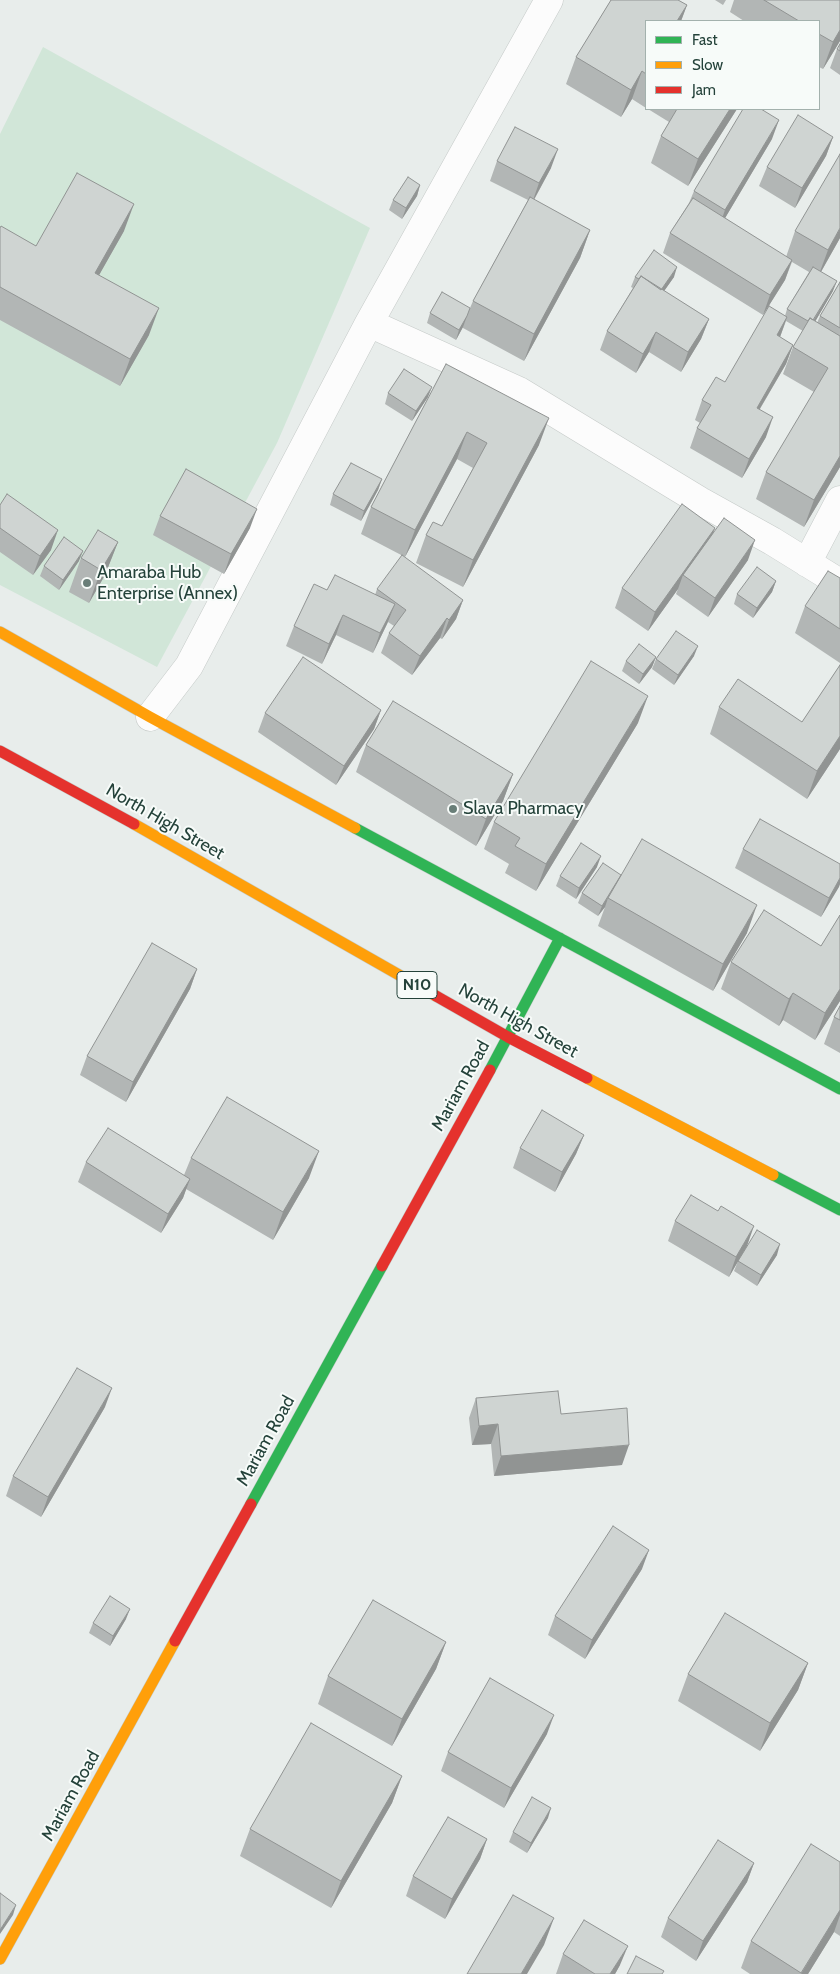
<!DOCTYPE html>
<style>
body{margin:0}
#map{position:relative;width:840px;height:1974px;overflow:hidden;background:#e8edeb;font-family:Cabin,sans-serif}
canvas{display:block}
.legend{position:absolute;left:645px;top:20px;width:175px;height:90px;box-sizing:border-box;background:#f7fbf9;border:1px solid #a3b1ad;margin:0;padding:6px 9px;list-style:none;font-size:15px;color:#24423a}
.legend li{display:flex;align-items:center;gap:10px;height:25px}
.legend b{width:25px;border:1px solid #a3b1ad}
</style>
<div id="map">
<canvas width="840" height="1974"></canvas>
<ul class="legend">
<li><b style="height:6px;background:#30b455"></b>Fast</li>
<li><b style="height:6px;background:#ff9f0a"></b>Slow</li>
<li><b style="height:6px;background:#e5322d"></b>Jam</li>
</ul>
</div>
<script>
const c = document.querySelector('canvas').getContext('2d');
c.lineJoin = 'round';
function fill(path, color) { c.fillStyle = color; c.fill(path, 'evenodd'); }
const poly = rows => new Path2D(rows.map(r => 'M' + r).join(''));
function stroke(path, color, width, dash) { c.strokeStyle = color; c.lineWidth = width; c.lineCap = dash ? 'butt' : 'round'; c.setLineDash(dash || []); c.stroke(path); }
function label(font, color, halo, rows, align = 'center') {
  c.font = font + ' Cabin,sans-serif'; c.lineWidth = 4; c.setLineDash([]); c.textBaseline = 'middle'; c.strokeStyle = halo; c.fillStyle = color; for (const [text, x, y, turn = 0] of rows) {
    c.save(); c.translate(x, y); c.rotate((+turn || 0) * Math.PI / 180); c.textAlign = isNaN(turn) ? turn : align; if (halo) c.strokeText(text, 0, 0); c.fillText(text, 0, 0); c.restore();
  }
}
fill(poly([
 [43,47,370,228,277,443,157,667,0,585,0,134]
]), '#d1e6d8');
const street = poly([
 [369,323,519,391,700,501,772,541,840,583],
 [807,563,840,500],
 [150,717,189,666,369,323,549,0]
]);
const fast = poly([
 [355,828,840,1089],
 [490,1070,560,938],
 [773,1175,840,1210],
 [251,1504,382,1266]
]);
const slow = poly([
 [0,632,150,717,355,828],
 [134,824,436,996],
 [587,1078,773,1175],
 [0,1959,175,1641]
]);
const jam = poly([
 [0,751,134,824],
 [436,996,508,1037,587,1078],
 [382,1266,490,1070],
 [175,1641,251,1504]
]);
stroke(street, '#c5cac8', 29);
stroke(fast, '#c3cbc8', 12);
stroke(slow, '#c3cbc8', 12);
stroke(jam, '#c3cbc8', 12);
stroke(street, '#fcfcfc', 28);
stroke(fast, '#30b455', 11);
stroke(slow, '#ff9f0a', 11);
stroke(jam, '#e5322d', 11);
fill(poly([
 [611,0,678,0,687,5,681,21,646,21,646,108,632,99,621,117,566,84,576,57],
 [715,0,726,0,723,5],
 [734,0,840,0,840,41,823,69,819,67,819,21,744,21,730,12],
 [840,44,840,75,830,68,837,49],
 [648,109,737,109,688,186,651,163,661,136,669,122],
 [833,137,826,156,795,208,759,186,767,167],
 [772,139,725,218,786,257,795,231,840,238,821,272,833,291,815,321,817,323,820,316,840,282,840,467,804,527,756,499,766,472,814,392,783,374,793,347,803,331,786,321,780,337,793,345,786,364,760,409,766,437,742,478,690,448,697,428,700,423,695,420,702,400,725,382,785,316,787,309,809,272,792,262,785,280,763,315,663,253,670,233,689,203,694,191],
 [497,161,551,168,534,200,590,230,580,258,524,361,463,328,463,327,456,340,427,323,430,313,470,308,473,301,528,200,490,181],
 [420,185,417,196,402,219,389,210,393,200],
 [0,228,36,246,124,231,99,275,149,335,120,386,0,320],
 [635,277,674,277,664,291,709,319,701,339,681,372,649,352,636,373,600,350,607,331,633,288,631,287],
 [446,364,539,445,463,587,416,563,426,535,442,526,473,468,457,459,405,557,361,534,371,507],
 [388,393,428,397,412,421,385,404],
 [382,479,378,490,361,521,330,505,333,494],
 [0,505,51,550,33,575,0,552],
 [160,516,250,528,224,574,153,535],
 [715,528,713,533,748,560,708,617,676,594,678,589,648,631,615,608,622,588],
 [118,542,105,575,89,603,69,592,81,558],
 [79,561,59,590,40,576,44,566],
 [840,578,840,663,795,633,805,606],
 [776,581,772,592,753,618,734,604,737,594],
 [377,589,463,600,456,619,442,639,440,638,412,675,381,653,389,633,394,626,388,622,373,653,336,635,322,664,286,646,294,626,327,590,375,595],
 [694,656,674,685,652,669,656,659],
 [656,657,652,667,639,684,622,671,626,661],
 [840,665,840,749,807,799,710,734,719,707,802,722],
 [381,710,374,729,336,785,258,732,265,713],
 [638,723,536,891,505,873,509,864,484,849,494,822],
 [366,745,513,774,503,801,476,846,356,772],
 [743,849,840,864,840,884,821,917,735,868],
 [597,867,576,899,556,886,560,876],
 [621,875,747,933,713,991,598,926,605,907,598,916,578,903,582,893],
 [840,915,840,1001,815,1040,783,1020,779,1026,721,989,731,962,821,946],
 [197,969,190,989,126,1102,80,1075,87,1056],
 [840,1006,840,1053,824,1044,834,1017],
 [584,1135,576,1154,555,1192,513,1168,520,1148],
 [191,1158,309,1178,273,1240,186,1189,183,1198,161,1233,78,1182,86,1162,184,1175],
 [675,1221,747,1246,777,1255,757,1286,734,1271,738,1261,729,1277,668,1241],
 [476,1398,561,1414,622,1465,494,1476,491,1444,472,1445,469,1418],
 [105,1407,41,1517,6,1496,13,1476],
 [642,1569,585,1659,548,1635,555,1616],
 [126,1619,110,1646,89,1633,93,1623],
 [446,1642,436,1669,392,1746,318,1704,328,1676],
 [808,1663,798,1690,760,1751,678,1701,688,1674],
 [547,1734,504,1808,441,1771,448,1752],
 [402,1776,392,1803,331,1908,240,1856,250,1829],
 [548,1818,527,1853,509,1842,513,1832],
 [487,1839,480,1859,445,1919,406,1896,413,1876],
 [840,1862,840,1936,834,1932,808,1974,750,1974,741,1968,751,1941],
 [754,1863,747,1882,696,1961,661,1937,668,1918],
 [563,1954,620,1965,615,1974,556,1974]
]), '#b2b6b5');
fill(poly([
 [687,5,681,21,677,21],
 [840,30,840,41,823,69,833,42],
 [642,71,632,99,621,117,631,90],
 [730,109,737,109,688,186,698,159],
 [779,120,772,139,718,230,725,210],
 [833,137,826,156,795,208,802,188],
 [558,149,551,168,532,203,539,183],
 [420,185,417,196,402,219,406,208],
 [134,204,124,231,85,300,95,273],
 [840,228,840,238,818,277,828,250],
 [590,230,580,258,524,361,534,334],
 [792,260,785,280,763,315,770,295],
 [677,267,674,277,655,304,659,293],
 [837,281,833,291,808,334,812,323],
 [159,308,149,335,120,386,130,359],
 [467,316,463,327,456,340,459,330],
 [787,317,780,337,777,335],
 [709,319,701,339,681,372,688,352],
 [656,332,649,352,636,373,643,354],
 [793,345,786,364,749,427,757,408],
 [432,387,428,397,412,421,416,411],
 [773,417,766,437,742,478,749,459],
 [549,418,539,445,463,587,473,560],
 [467,432,457,459,405,557,415,530],
 [840,456,840,467,804,527,814,500],
 [382,479,378,490,361,521,364,511],
 [257,509,250,528,224,574,231,554],
 [715,528,708,547,683,575,678,589,648,631,655,612],
 [58,530,51,550,33,575,40,556],
 [755,540,748,560,708,617,715,598],
 [118,542,105,575,89,603,101,570],
 [83,551,79,561,59,590,63,580],
 [776,581,772,592,753,618,757,608],
 [463,600,456,619,442,639,449,620],
 [395,604,387,624,373,653,380,633],
 [343,615,336,635,322,664,329,644],
 [447,618,440,638,412,675,420,656],
 [698,646,694,656,674,685,678,675],
 [656,657,652,667,639,684,643,674],
 [648,696,638,723,536,891,546,864],
 [381,710,374,729,336,785,344,766],
 [840,736,840,749,807,799,817,771],
 [513,774,503,801,476,846,486,819],
 [601,856,597,867,576,899,579,888],
 [622,876,608,898,605,907,598,916,602,906],
 [840,878,840,884,839,887,821,917,829,898],
 [757,905,747,933,713,991,723,964],
 [197,969,190,989,126,1102,133,1082],
 [840,989,840,1001,815,1040,825,1013],
 [793,993,783,1020,779,1026,789,999],
 [584,1135,576,1154,555,1192,562,1172],
 [319,1151,309,1178,273,1240,283,1212],
 [190,1179,183,1198,161,1233,168,1214],
 [754,1226,747,1246,729,1277,736,1257],
 [780,1244,777,1255,757,1286,761,1275],
 [112,1388,105,1407,41,1517,48,1497],
 [498,1424,491,1444,472,1445,479,1426],
 [629,1445,622,1465,494,1476,501,1456],
 [649,1550,642,1569,585,1659,592,1640],
 [130,1609,126,1619,110,1646,113,1636],
 [446,1642,436,1669,392,1746,402,1719],
 [808,1663,798,1690,760,1751,770,1723],
 [554,1715,547,1734,504,1808,511,1788],
 [402,1776,392,1803,331,1908,341,1881],
 [551,1808,548,1818,527,1853,531,1843],
 [487,1839,480,1859,445,1919,452,1899],
 [754,1863,747,1882,696,1961,703,1941],
 [16,1905,13,1915,0,1934,0,1930],
 [840,1910,840,1915,834,1932,808,1974,801,1974],
 [554,1918,544,1945,527,1974,521,1974],
 [628,1946,620,1965,615,1974,610,1974]
]), '#919493');
const building = poly([
 [611,0,678,0,687,5,677,21,646,21,646,74,642,71,631,90,576,57,611,0],
 [764,0,840,0,840,30,833,42,819,34,819,21,799,21,764,0],
 [840,44,840,51,837,49,840,44],
 [677,109,730,109,698,159,661,136,677,109],
 [743,109,761,109,779,120,725,210,694,191,743,109],
 [798,115,833,137,802,188,767,167,798,115],
 [515,127,558,149,539,183,497,161,515,127],
 [840,154,840,228,828,250,795,231,840,154],
 [77,173,134,204,95,273,159,308,130,359,0,287,0,228,1,226,36,246,77,173],
 [408,177,420,185,406,208,393,200,408,177],
 [530,197,590,230,534,334,473,301,530,197],
 [693,198,792,260,770,295,670,233,693,198],
 [654,250,677,267,661,290,641,276,639,279,635,277,654,250],
 [813,267,837,281,813,320,810,318,808,321,787,309,813,267],
 [641,276,709,319,688,352,656,332,643,354,607,331,641,276],
 [840,282,840,328,820,316,840,282],
 [442,292,470,308,467,316,459,330,430,313,442,292],
 [769,306,787,317,777,335,793,345,757,408,773,417,749,459,697,428,711,405,702,400,716,377,725,382,769,306],
 [810,318,840,336,840,456,814,500,766,472,828,368,793,347,810,318],
 [446,364,549,418,473,560,426,535,433,522,442,526,487,443,467,432,415,530,371,507,446,364],
 [404,369,432,387,416,411,388,393,404,369],
 [351,463,382,479,364,511,333,494,351,463],
 [186,469,257,509,231,554,160,516,186,469],
 [7,494,58,530,40,556,0,528,0,505,7,494],
 [682,504,715,528,655,612,622,588,682,504],
 [724,518,755,540,715,598,683,575,724,518],
 [98,530,118,542,101,570,81,558,98,530],
 [64,537,83,551,63,580,44,566,64,537],
 [402,555,463,600,449,620,447,618,420,656,389,633,406,610,377,589,402,555],
 [757,567,776,581,757,608,737,594,757,567],
 [828,571,840,578,840,629,805,606,828,571],
 [335,575,395,604,380,633,343,615,329,644,294,626,314,584,327,590,335,575],
 [676,631,698,646,678,675,656,659,676,631],
 [639,644,656,657,643,674,626,661,639,644],
 [303,657,381,710,344,766,265,713,303,657],
 [591,661,648,696,546,864,515,846,520,838,494,822,591,661],
 [840,665,840,736,817,771,719,707,738,679,802,722,840,665],
 [393,701,513,774,486,819,366,745,393,701],
 [760,819,840,864,840,878,829,898,743,849,760,819],
 [642,839,757,905,723,964,608,898,642,839],
 [581,843,601,856,579,888,560,876,581,843],
 [603,863,621,875,602,906,582,893,603,863],
 [764,910,821,946,840,915,840,989,825,1013,793,993,789,999,731,962,764,910],
 [152,943,197,969,133,1082,87,1056,152,943],
 [840,1006,840,1020,834,1017,840,1006],
 [227,1097,319,1151,283,1212,191,1158,227,1097],
 [542,1110,584,1135,562,1172,520,1148,542,1110],
 [108,1128,190,1179,168,1214,86,1162,108,1128],
 [691,1195,718,1211,721,1206,754,1226,736,1257,675,1221,691,1195],
 [757,1230,780,1244,761,1275,738,1261,757,1230],
 [77,1368,112,1388,48,1497,13,1476,77,1368],
 [558,1391,561,1414,627,1408,629,1445,501,1456,498,1424,479,1426,476,1398,558,1391],
 [613,1526,649,1550,592,1640,555,1616,613,1526],
 [110,1596,130,1609,113,1636,93,1623,110,1596],
 [373,1600,446,1642,402,1719,328,1676,373,1600],
 [725,1613,808,1663,770,1723,688,1674,725,1613],
 [490,1678,554,1715,511,1788,448,1752,490,1678],
 [311,1723,402,1776,341,1881,250,1829,311,1723],
 [532,1797,551,1808,531,1843,513,1832,532,1797],
 [448,1817,487,1839,452,1899,413,1876,448,1817],
 [718,1840,754,1863,703,1941,668,1918,718,1840],
 [811,1844,840,1862,840,1910,801,1973,751,1941,811,1844],
 [0,1893,16,1905,0,1930,0,1893],
 [513,1895,554,1918,521,1974,467,1974,513,1895],
 [584,1920,628,1946,610,1974,595,1974,563,1954,584,1920],
 [636,1956,664,1971,662,1974,627,1974,636,1956]
]);
fill(building, '#cfd4d2');
stroke(building, '#919493', 1);
for (const [x, y, r, color] of [
 [87,583,5,"#697e78"],
 [453,809,5,"#697e78"]
]) { const dot = new Path2D(); dot.arc(x, y, r, 0, 2 * Math.PI); c.fillStyle = color; c.fill(dot); stroke(dot, '#f7fbf9', 2); }
for (const [x, y, w] of [
 [417,985,40]
]) { const box = new Path2D(); box.roundRect(x - w / 2, y - 13.5, w, 27, 4); c.fillStyle = '#f7fbf9'; c.fill(box); stroke(box, '#24423a', 1); }
label('bold 16px', '#24423a', null, [
 ["N10",417,985]
]);
label('18px', '#24423a', '#f7fbf9', [
 ["Amaraba Hub",97,573],
 ["Enterprise (Annex)",97,594],
 ["Slava Pharmacy",463,809]
], 'left');
label('18px', '#24423a', '#f7fbf9', [
 ["North High Street",165,822,30],
 ["North High Street",518,1021,29],
 ["Mariam Road",461,1086,-61],
 ["Mariam Road",266,1441,-61],
 ["Mariam Road",71,1796,-61]
]);
</script>
